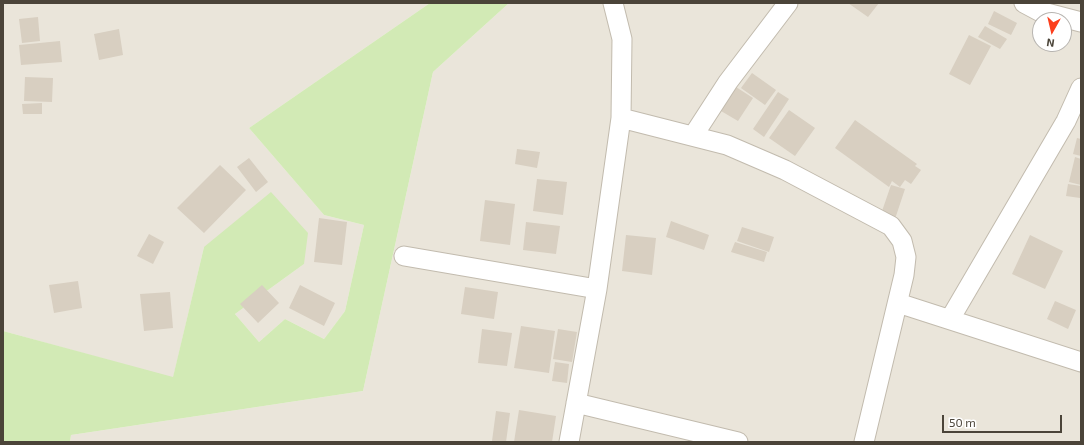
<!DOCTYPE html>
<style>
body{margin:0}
#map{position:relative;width:1084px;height:445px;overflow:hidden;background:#f6f3ec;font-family:"Exo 2",sans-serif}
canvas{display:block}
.frame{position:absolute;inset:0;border:4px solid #4b4439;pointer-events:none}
.north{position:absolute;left:1032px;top:12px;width:40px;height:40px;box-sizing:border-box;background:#fff;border:1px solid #b7b4b0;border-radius:50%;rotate:188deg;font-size:11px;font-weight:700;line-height:16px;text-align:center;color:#4b4439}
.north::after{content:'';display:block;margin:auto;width:14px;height:18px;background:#fc3f1d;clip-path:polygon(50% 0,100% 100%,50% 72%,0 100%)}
.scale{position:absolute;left:942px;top:415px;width:120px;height:18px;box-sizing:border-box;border:2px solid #4b4439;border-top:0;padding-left:5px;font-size:12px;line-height:14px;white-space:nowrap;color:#4b4439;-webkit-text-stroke:3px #fff;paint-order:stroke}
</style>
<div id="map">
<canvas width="1084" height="445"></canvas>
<div class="frame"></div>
<div class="north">N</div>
<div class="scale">50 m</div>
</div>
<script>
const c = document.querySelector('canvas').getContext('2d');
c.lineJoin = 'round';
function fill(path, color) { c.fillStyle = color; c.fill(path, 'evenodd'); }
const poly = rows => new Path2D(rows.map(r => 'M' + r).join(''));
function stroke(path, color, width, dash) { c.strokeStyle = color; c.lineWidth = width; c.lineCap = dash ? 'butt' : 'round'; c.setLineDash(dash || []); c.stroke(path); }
fill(poly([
 [3,3,430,3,249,128,324,215,364,225,345,311,324,339,285,319,259,342,235,314,304,264,204,247,173,378,3,331],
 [509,3,1081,3,1081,442,70,442,71,435,363,391,433,72],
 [1040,20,1064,20,1064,44,1040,44]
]), '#eae5da');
fill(poly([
 [430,3,509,3,433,72,363,391,71,435,70,442,3,442,3,331,173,377,204,247,271,192,308,233,304,264,235,314,259,342,285,319,324,339,345,311,364,225,324,215,249,128]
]), '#d2eab5');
fill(poly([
 [848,3,879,3,868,17],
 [994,11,1017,23,1011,35,988,24],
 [38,17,40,41,22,43,19,19],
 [985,26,1007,39,1000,49,978,37],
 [119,29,123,55,99,60,94,34],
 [969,35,991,46,970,85,949,74],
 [60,41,62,62,21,65,19,45],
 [752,73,776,90,765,105,741,88],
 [25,77,53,78,52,102,24,101],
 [736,87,753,98,738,121,721,111],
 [778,92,789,99,764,137,753,129],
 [42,103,42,114,23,114,22,104],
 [789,110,815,128,795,156,769,138],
 [855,120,917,164,915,166,921,170,911,184,905,180,900,187,892,181,889,187,835,148],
 [1077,138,1081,139,1081,156,1073,154],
 [517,149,540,152,537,168,515,164],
 [1075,157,1081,159,1081,185,1069,182],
 [249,158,268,182,256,192,237,167],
 [220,165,246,190,204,233,177,208],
 [537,179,567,182,563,215,533,211],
 [1068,184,1081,186,1080,198,1066,196],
 [891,185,905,189,895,219,881,214],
 [485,200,515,204,510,245,480,241],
 [319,218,347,222,342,265,314,262],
 [671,221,709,235,704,250,666,237],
 [526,222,560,226,556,254,523,250],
 [742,227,774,237,769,252,737,241],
 [149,234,164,242,153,264,137,256],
 [626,235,656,238,652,275,622,271],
 [1030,235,1063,251,1045,289,1012,274],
 [735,242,767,252,764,262,731,252],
 [78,281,82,308,54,313,49,285],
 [262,285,279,303,258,323,240,304],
 [300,285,335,303,324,326,289,308],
 [465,287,498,292,494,319,461,314],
 [170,292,173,328,144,331,140,294],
 [1055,301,1076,310,1068,329,1047,319],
 [521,326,555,331,549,373,514,368],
 [482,329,512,333,507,366,478,363],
 [558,329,577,332,572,362,553,359],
 [555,362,569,364,567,383,552,381],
 [519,410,556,416,552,442,514,442],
 [496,411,510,413,506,442,492,441]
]), '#d8cfc1');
const minor = poly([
 [1024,3,1039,11,1081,22],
 [621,118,727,145,785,170,891,226,902,241,906,257,904,275,864,442],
 [693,136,728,82,788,3],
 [404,256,597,289],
 [898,303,1081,362],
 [950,319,1066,121,1081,88],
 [576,403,738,442],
 [569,442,597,289,621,118,622,39,613,3]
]);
stroke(minor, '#c2bbae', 21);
stroke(minor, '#fff', 19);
</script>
